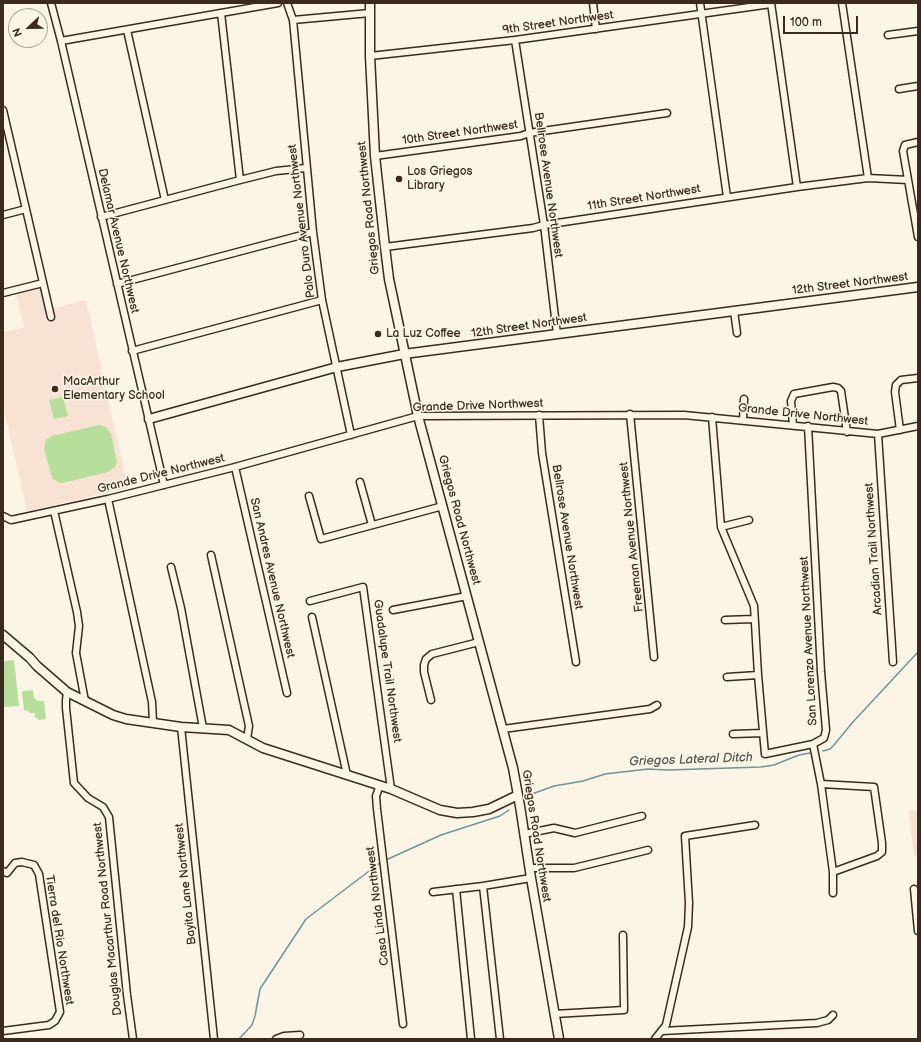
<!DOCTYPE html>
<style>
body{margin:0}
#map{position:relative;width:921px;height:1042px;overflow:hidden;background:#fcf5e5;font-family:"Balsamiq Sans",sans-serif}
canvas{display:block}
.frame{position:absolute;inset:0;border:4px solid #3b2a1e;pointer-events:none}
.north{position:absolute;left:8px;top:8px;width:40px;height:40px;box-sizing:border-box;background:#fcf5e5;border:1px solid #afa495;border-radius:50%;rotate:248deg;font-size:11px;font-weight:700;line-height:16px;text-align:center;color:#3b2a1e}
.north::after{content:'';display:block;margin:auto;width:14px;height:18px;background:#3b2a1e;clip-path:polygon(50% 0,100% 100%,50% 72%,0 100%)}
.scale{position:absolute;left:783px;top:16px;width:75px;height:18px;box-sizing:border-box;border:2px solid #3b2a1e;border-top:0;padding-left:5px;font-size:12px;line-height:14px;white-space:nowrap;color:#3b2a1e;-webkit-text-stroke:3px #fcf5e5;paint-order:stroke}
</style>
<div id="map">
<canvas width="921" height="1042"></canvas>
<div class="frame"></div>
<div class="north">N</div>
<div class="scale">100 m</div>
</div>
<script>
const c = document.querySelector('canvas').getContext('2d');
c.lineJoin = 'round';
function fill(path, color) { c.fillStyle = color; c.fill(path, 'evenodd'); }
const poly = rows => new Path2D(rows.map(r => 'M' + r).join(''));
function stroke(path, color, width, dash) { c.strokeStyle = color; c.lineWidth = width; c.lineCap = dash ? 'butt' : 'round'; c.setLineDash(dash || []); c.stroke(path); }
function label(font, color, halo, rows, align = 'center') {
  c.font = font + ' "Balsamiq Sans",sans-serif'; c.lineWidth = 3; c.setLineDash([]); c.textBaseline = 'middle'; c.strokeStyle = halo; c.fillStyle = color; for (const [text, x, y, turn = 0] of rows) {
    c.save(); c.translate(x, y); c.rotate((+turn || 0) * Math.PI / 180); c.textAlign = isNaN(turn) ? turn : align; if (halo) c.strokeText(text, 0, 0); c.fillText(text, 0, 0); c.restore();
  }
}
fill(poly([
 [41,287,46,310,86,300,128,488,27,511,3,406,3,332,24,327,16,292],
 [909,811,918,811,918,856,914,856]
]), '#f8e2d4');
fill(poly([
 [63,397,68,416,54,419,49,400],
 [99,425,106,427,111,434,117,462,115,467,108,472,62,483,58,482,52,478,44,449,46,440,52,436],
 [14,660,19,706,3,707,3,661],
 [33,690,34,698,38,701,44,701,46,719,39,720,35,717,35,713,30,713,27,710,24,711,22,691]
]), '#b7df9c');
stroke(poly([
 [823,751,830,749,834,745,852,723,918,652],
 [525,798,532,794,554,786,583,781,605,774,648,769,668,770,761,767,774,765,799,755,810,753],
 [388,859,441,835,500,816,509,810],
 [239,1039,252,1025,255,1016,260,989,306,919,381,862]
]), '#6d959a', 1.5);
const street = poly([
 [51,3,61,41,164,485],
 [287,3,293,20,313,232,322,300,351,435],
 [593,3,596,29],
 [700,3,727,197],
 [771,3,797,187],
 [842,3,868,178],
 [221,13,240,180],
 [293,20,370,13],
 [127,30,165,200],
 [888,35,918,31],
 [515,40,544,225,557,334],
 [61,41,278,3],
 [370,56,515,40,771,4],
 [899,89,918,86],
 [3,110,51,317],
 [918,142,905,145,903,151,918,237],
 [375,156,521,136,529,133,667,113],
 [3,215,26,209],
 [101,217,240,180,276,171,306,168],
 [385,247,533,228,544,225,797,187,868,178,908,180],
 [117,284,313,232],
 [3,293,43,283],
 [734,311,737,333],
 [132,351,322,300],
 [630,414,654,657],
 [539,415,542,453,576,662],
 [712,417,721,527,754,606,758,675,765,754,813,744],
 [743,420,744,399],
 [793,425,791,401,794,394,833,387,838,388,841,391,847,432],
 [808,426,821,672,826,730,824,738,813,744,821,784,833,872,833,893],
 [900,430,895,392,896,385,901,380,918,378],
 [878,434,893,662],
 [235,467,287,693],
 [360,482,372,525],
 [309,496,321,539,443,506],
 [108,499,152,702,153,722],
 [54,511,77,612,79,626,76,653,85,701],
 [3,516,11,520,108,499,235,467,418,416,684,415,878,434,918,426],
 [721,527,749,520],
 [211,555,249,726,247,739],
 [171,567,181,608,203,728],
 [310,601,363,587,391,789],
 [393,610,467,596],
 [312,617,347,775],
 [725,620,753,619],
 [727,677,758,675],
 [67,692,66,700,66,708,74,783,88,798,103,807,109,817,127,995,133,1039],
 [431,700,424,672,424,665,426,659,432,654,479,642],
 [181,727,214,1039],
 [503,729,650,709,657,705],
 [733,734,763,733],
 [821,784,874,787,882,843,882,852,877,856,833,872],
 [380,785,376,796,377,809,403,1024],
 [524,834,554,828,575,833,642,816],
 [529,868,574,868,648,850],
 [3,871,7,873,15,863,22,862,34,865,39,874,60,1012,55,1021,49,1025,3,1031],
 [483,886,500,1039],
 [456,889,471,1039],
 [914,889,918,931],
 [433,892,483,886,531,878],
 [554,1014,624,1010,623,935],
 [662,1031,817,1023,828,1020,833,1015],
 [276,1039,284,1036,300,1035],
 [655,1039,666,1025,688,927,689,903,685,836,755,825]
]);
const secondary = poly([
 [370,3,370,56,375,156,385,247,389,279,418,416,513,768,520,806,531,878,559,1039],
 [149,419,337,367,404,354,918,287],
 [3,635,30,658,37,666,67,692,113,715,126,719,181,727,229,730,263,748,391,789,440,810,457,813,473,812,489,809,518,795]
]);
stroke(street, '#3b2a1e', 9);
stroke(secondary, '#3b2a1e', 11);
stroke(street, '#fcf5e5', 6);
stroke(secondary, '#fcf5e5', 8);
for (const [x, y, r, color] of [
 [399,179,4,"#3b2a1e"],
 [378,334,4,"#3b2a1e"],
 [55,389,4,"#3b2a1e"]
]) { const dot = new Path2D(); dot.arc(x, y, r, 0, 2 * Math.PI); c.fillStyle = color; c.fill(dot); stroke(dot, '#fcf5e5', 1.5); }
label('12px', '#3b2a1e', '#fcf5e5', [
 ["9th Street Northwest",558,23,-8],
 ["10th Street Northwest",460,133,-8],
 ["Bellrose Avenue Northwest",548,185,82],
 ["11th Street Northwest",644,198,-9],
 ["Griegos Road Northwest",369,208,-96],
 ["Palo Duro Avenue Northwest",302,221,-97],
 ["Delamar Avenue Northwest",118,241,77],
 ["12th Street Northwest",850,284,-7],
 ["12th Street Northwest",529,326,-8],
 ["Grande Drive Northwest",478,406,-2],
 ["Grande Drive Northwest",803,415,6],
 ["Grande Drive Northwest",161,474,-14],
 ["Griegos Road Northwest",459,520,75],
 ["Bellrose Avenue Northwest",567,537,81],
 ["Freeman Avenue Northwest",632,537,-96],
 ["Arcadian Trail Northwest",874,549,-94],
 ["San Andres Avenue Northwest",272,578,77],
 ["San Lorenzo Avenue Northwest",809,641,-93],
 ["Guadalupe Trail Northwest",387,671,82],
 ["Griegos Road Northwest",536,836,81],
 ["Bayita Lane Northwest",186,884,-96],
 ["Casa Linda Northwest",378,906,-97],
 ["Douglas Macarthur Road Northwest",108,919,-96],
 ["Tierra del Rio Northwest",59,940,81]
]);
label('12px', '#3b2a1e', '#fcf5e5', [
 ["Los Griegos",407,172],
 ["Library",407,186],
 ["La Luz Coffee",386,334],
 ["MacArthur",63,382],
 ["Elementary School",63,396]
], 'left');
label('italic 13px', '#505752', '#fcf5e5', [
 ["Griegos Lateral Ditch",691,760,-2]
]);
</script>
